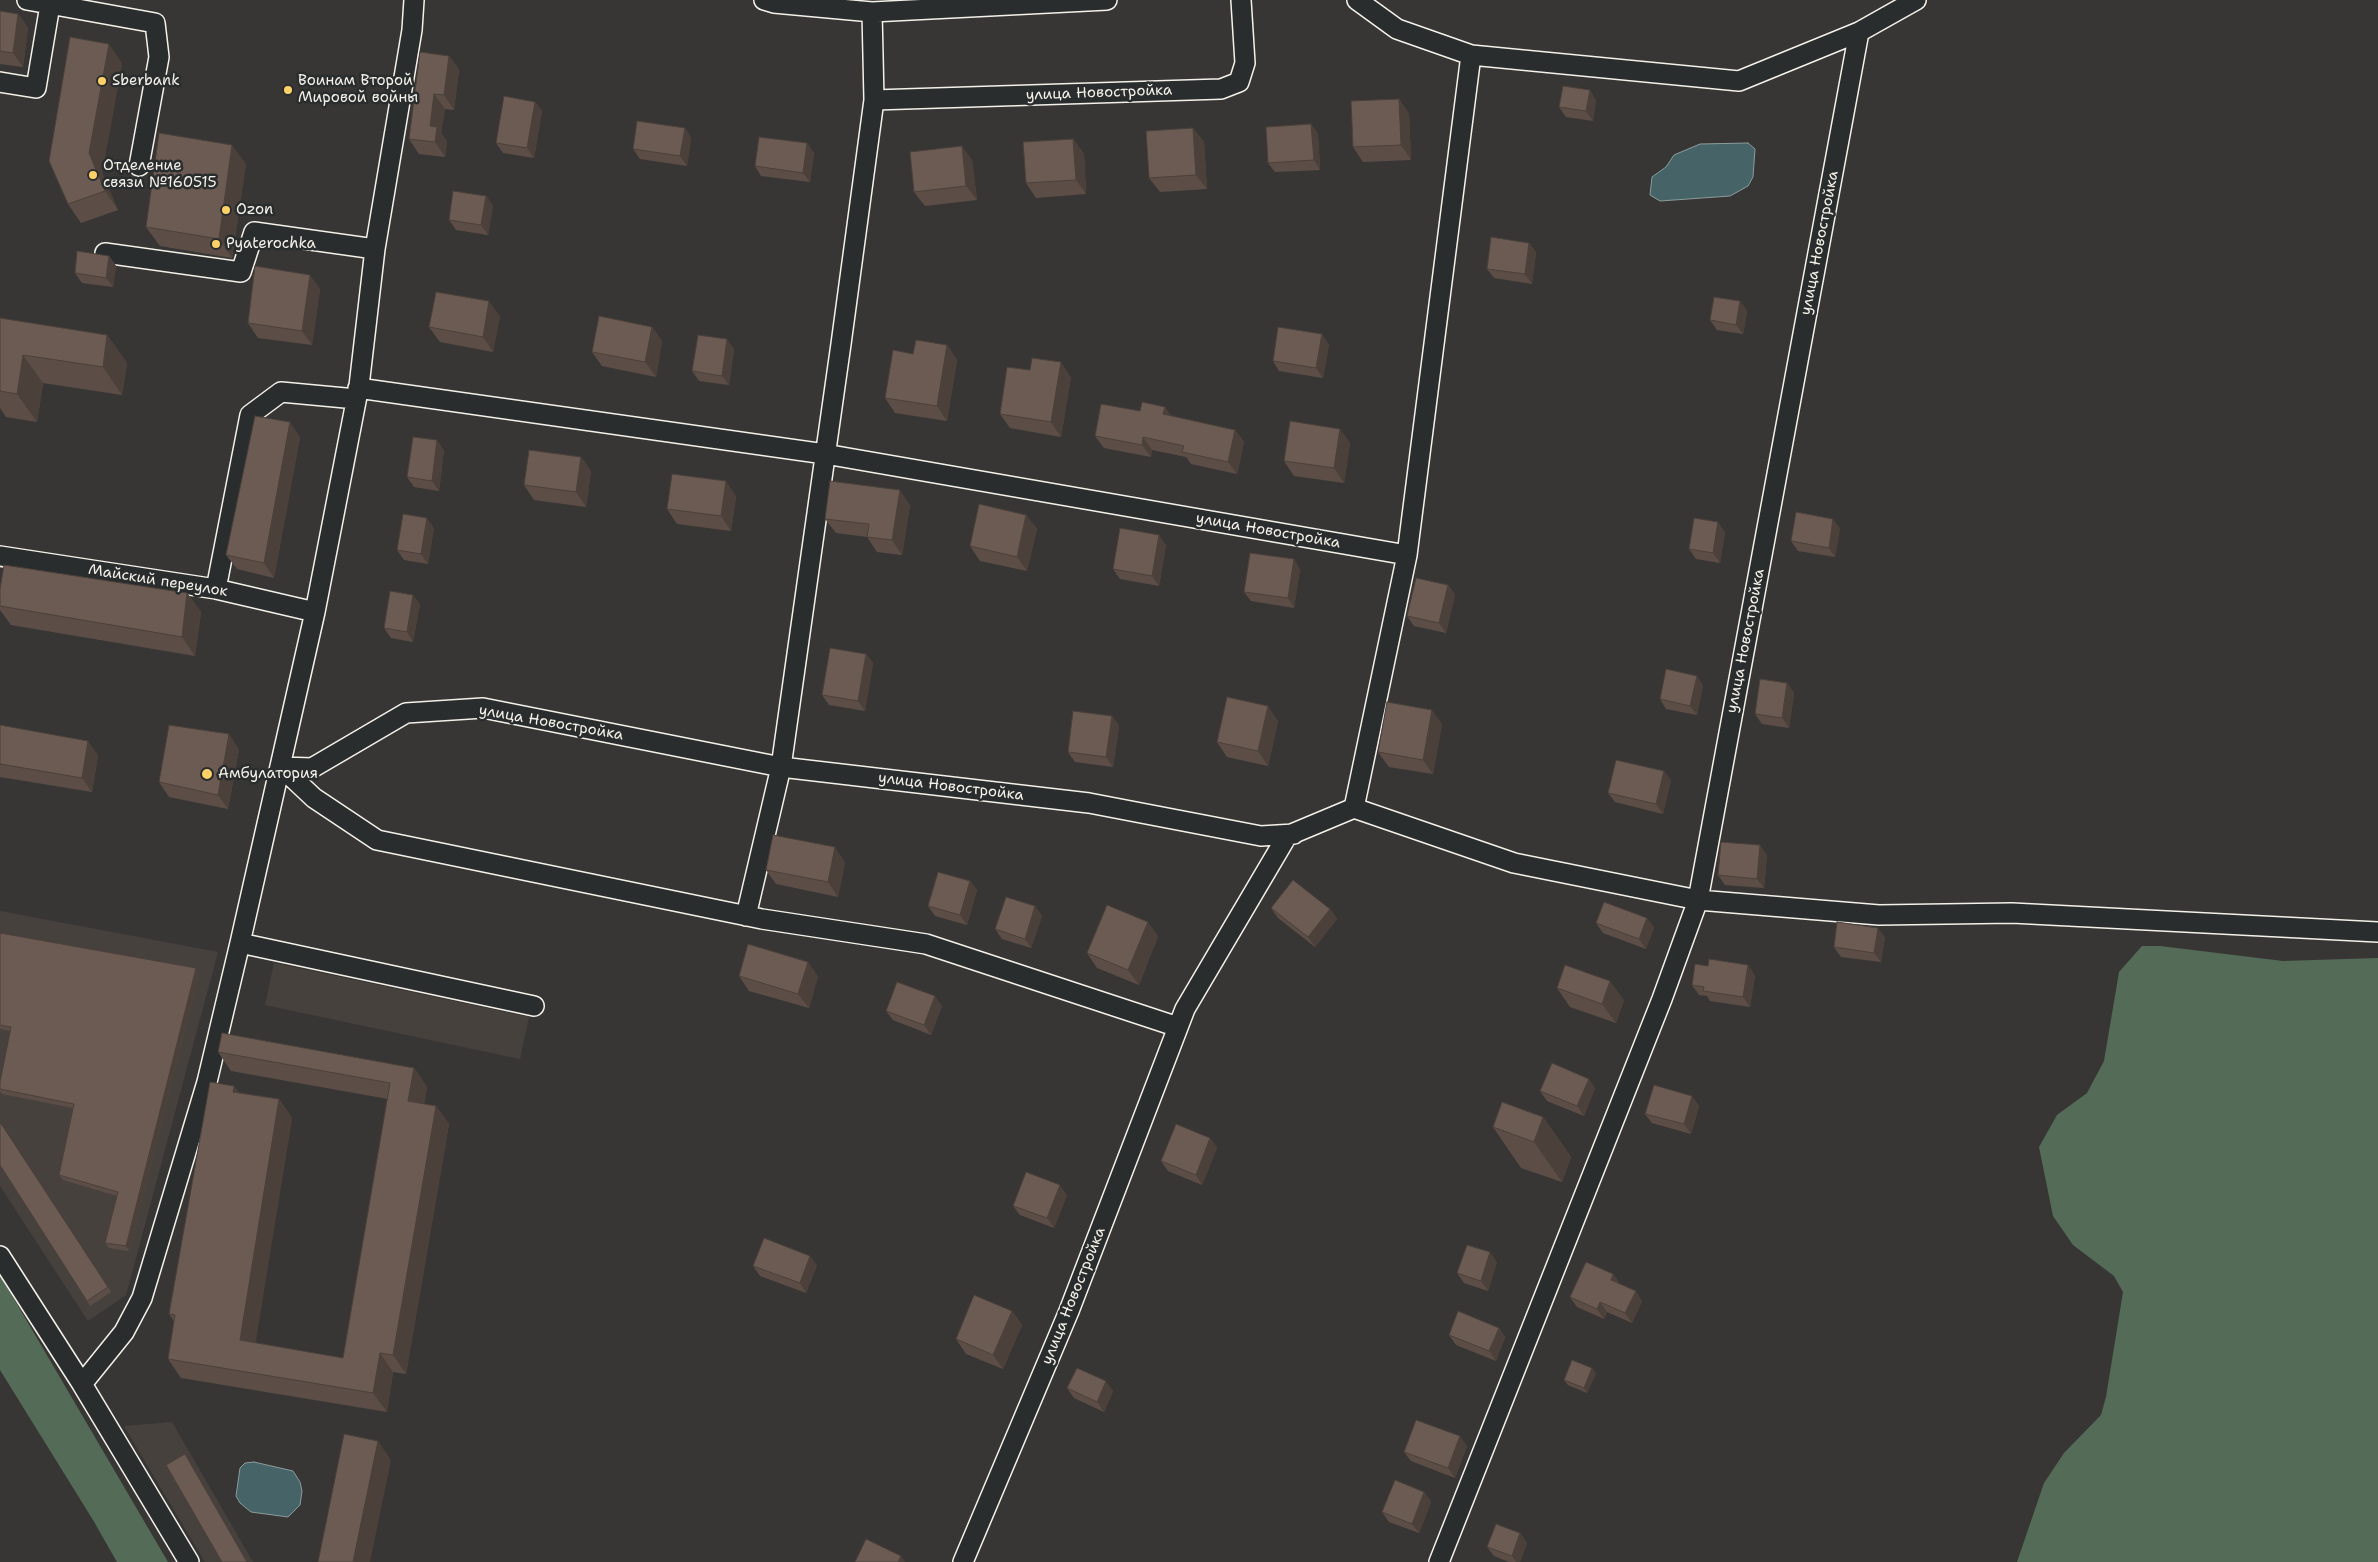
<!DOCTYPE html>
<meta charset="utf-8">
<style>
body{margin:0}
canvas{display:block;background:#373635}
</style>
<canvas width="2378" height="1562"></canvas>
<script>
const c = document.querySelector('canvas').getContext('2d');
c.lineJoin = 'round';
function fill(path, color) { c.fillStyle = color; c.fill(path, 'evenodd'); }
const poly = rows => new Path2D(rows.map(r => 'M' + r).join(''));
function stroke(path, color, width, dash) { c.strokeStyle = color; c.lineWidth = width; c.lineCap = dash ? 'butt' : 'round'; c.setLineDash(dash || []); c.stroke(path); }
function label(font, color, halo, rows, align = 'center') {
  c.font = font + ' "Shantell Sans",sans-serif'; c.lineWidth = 5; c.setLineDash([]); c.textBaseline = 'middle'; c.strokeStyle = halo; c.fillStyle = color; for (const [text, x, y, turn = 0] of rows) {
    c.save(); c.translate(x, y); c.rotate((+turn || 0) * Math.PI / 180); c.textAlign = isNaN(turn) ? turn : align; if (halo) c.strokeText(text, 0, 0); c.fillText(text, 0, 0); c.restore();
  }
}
fill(poly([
 [0,911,218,952,126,1295,88,1321,0,1186],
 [274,963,529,1017,520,1059,265,1005],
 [172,1422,253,1562,205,1562,124,1426]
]), '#47413e');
fill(poly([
 [2142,946,2160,946,2283,961,2378,958,2378,1562,2017,1562,2044,1483,2064,1453,2101,1415,2106,1397,2123,1292,2114,1276,2073,1245,2053,1216,2039,1147,2057,1115,2087,1093,2104,1061,2119,972],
 [0,1275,7,1287,168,1562,117,1562,93,1520,0,1370]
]), '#546b57');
const water = poly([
 [1748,143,1755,149,1753,177,1748,186,1730,196,1660,201,1650,195,1652,177,1666,167,1674,155,1700,144,1748,143],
 [254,1462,293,1471,300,1482,302,1491,300,1505,288,1517,251,1512,240,1503,236,1496,240,1468,245,1463,254,1462]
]);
fill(water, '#466468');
stroke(water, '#8c9c9b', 1);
const minor = poly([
 [27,0,155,23,159,57,139,166],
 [764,0,774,3,872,12,1107,0],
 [1357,0,1397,29,1471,55,1739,81,1859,32,1916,0],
 [0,82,36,88,50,5],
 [874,100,1221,89,1239,82,1245,63,1241,0],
 [105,253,241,272,254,232,375,249],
 [358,388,825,454,1407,555],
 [0,556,216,589,315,612],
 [216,589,250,415,281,392,356,399],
 [281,767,312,768,406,713,483,708,781,767,1089,803,1261,836,1294,834],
 [281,767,314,798,377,840,762,919,926,944,1178,1027],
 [1354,808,1407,555,1471,55],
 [746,916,781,767,841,344,874,100,872,12],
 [240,943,534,1006],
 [0,1256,82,1384,189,1562],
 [82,1384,124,1332,142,1298,207,1082,240,943,315,612,359,386,375,249,412,30,414,0],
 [963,1562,1069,1311,1185,1009,1287,836,1354,808,1514,863,1698,900,1859,32],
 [1439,1562,1662,999,1698,900,1879,915,2012,913,2378,932]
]);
stroke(minor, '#f4f1e8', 22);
stroke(minor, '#2a2d2e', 19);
fill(poly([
 [0,11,18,14,28,28,23,67,0,64],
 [449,56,459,70,454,110,445,109,441,133,447,141,445,157,419,154,409,139],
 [122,63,102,173,118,210,81,223,68,204],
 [1399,99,1409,114,1411,160,1363,162,1353,147],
 [1596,100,1593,121,1566,117,1559,107],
 [535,102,542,111,534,158,503,153,496,143],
 [1311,124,1318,134,1320,170,1275,172,1268,163],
 [685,128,691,138,687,166,640,159,633,149],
 [1193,128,1204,142,1207,189,1160,192,1149,178],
 [1073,139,1084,154,1086,194,1036,198,1026,183],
 [807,143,814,153,810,182,761,176,755,166],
 [972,160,977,200,925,206,914,192],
 [246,164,232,258,160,246,146,227],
 [486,196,493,206,488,235,456,230,449,220],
 [1529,243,1536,252,1532,284,1494,278,1487,269],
 [109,256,116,266,113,287,82,283,75,273],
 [320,289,312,345,258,338,248,323],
 [1740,301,1747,311,1743,334,1717,330,1710,320],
 [500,316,493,352,440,342,429,327],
 [0,318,107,335,127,363,122,395,43,383,37,422,6,417,0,408],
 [652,327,662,341,656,377,602,366,592,352],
 [1329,344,1323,378,1279,371,1273,361],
 [947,345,957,360,947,421,895,413,885,398,913,354],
 [734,349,729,385,699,381,692,371],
 [1030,370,1071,377,1061,437,1010,428,1000,414],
 [1165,407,1171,416,1235,430,1244,442,1237,474,1191,464,1186,457,1152,450,1151,457,1104,448,1095,436,1140,411],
 [300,437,274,578,237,569,226,555],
 [1350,443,1344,483,1294,476,1284,461],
 [444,450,439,491,414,487,407,477],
 [581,457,591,471,586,507,534,500,524,485],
 [736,496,731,531,677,524,667,509],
 [910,505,902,555,877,552,867,537,836,533,825,519],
 [1026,515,1037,529,1027,571,980,561,970,546],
 [434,528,428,564,404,560,397,550],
 [1840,528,1835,557,1798,551,1791,541],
 [1725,532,1720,563,1696,559,1689,549],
 [1166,545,1159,586,1120,579,1113,569],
 [1300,569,1294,608,1251,601,1244,592],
 [1448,585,1455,595,1446,633,1414,626,1407,616],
 [0,589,187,593,201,612,195,656,11,625,0,610],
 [420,604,413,642,391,638,384,628],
 [866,654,873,663,865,711,829,705,822,695],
 [1787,683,1794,693,1789,728,1762,724,1755,714],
 [1703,685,1697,715,1666,709,1660,699],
 [1112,716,1119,726,1113,767,1075,762,1068,752],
 [1278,721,1268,766,1227,757,1217,742],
 [1442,724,1433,774,1389,767,1378,752],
 [0,725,98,755,92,792,0,777],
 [239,749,228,809,169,797,159,782],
 [1671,780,1663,814,1615,802,1608,793],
 [1767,855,1764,888,1725,885,1718,875],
 [845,862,838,897,776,884,766,870],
 [970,881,977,890,967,925,935,916,928,906],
 [1035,906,1042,916,1031,948,1002,939,995,929],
 [1271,908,1330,909,1337,919,1315,947,1278,918],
 [1596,923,1654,927,1646,949,1603,933],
 [0,933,196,968,199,973,129,1251,109,1248,105,1243,117,1196,63,1180,59,1175,73,1108,2,1094,0,1091,0,1082,11,1031,0,1029],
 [1158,936,1139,985,1097,968,1087,953],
 [1885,937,1881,962,1841,957,1834,947],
 [1755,975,1750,1007,1710,1001,1707,996,1699,995,1692,985],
 [739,976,818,976,809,1008,749,991],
 [1557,988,1624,1000,1616,1023,1570,1007],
 [942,1006,931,1035,893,1020,886,1011],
 [218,1052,414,1068,427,1087,424,1104,436,1106,449,1124,406,1374,393,1372,387,1412,181,1378,168,1359,174,1321,169,1314,234,1086,239,1093,279,1099,292,1118,255,1343,343,1358,388,1099,231,1071],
 [1595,1088,1584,1116,1547,1101,1540,1091],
 [1692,1096,1699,1106,1691,1134,1652,1123,1645,1114],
 [1543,1117,1571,1157,1562,1182,1521,1168,1493,1127],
 [0,1122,111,1292,90,1306,0,1165],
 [1210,1138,1217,1148,1202,1185,1168,1171,1161,1161],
 [1067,1195,1054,1228,1020,1215,1013,1206],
 [1497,1262,1488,1291,1464,1283,1457,1273],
 [817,1265,806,1293,760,1276,753,1266],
 [1613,1274,1620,1284,1642,1301,1632,1323,1607,1312,1604,1319,1577,1307,1570,1297],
 [1012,1311,1022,1325,1003,1369,966,1354,956,1339],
 [1499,1328,1505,1337,1496,1361,1456,1345,1449,1335],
 [1596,1373,1587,1393,1568,1385,1564,1380],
 [1067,1388,1113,1391,1104,1412,1074,1398],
 [1467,1446,1455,1478,1411,1461,1404,1452],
 [1424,1492,1431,1502,1419,1533,1389,1522,1382,1512],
 [1520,1533,1527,1543,1520,1562,1509,1562,1494,1556,1487,1547]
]), '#5c4e47');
fill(poly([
 [18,14,28,28,23,67,13,53],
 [109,44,122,63,102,173,118,210,105,191,89,153],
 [449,56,459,70,454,110,444,95],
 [1590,90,1596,100,1593,121,1586,111],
 [434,94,445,109,441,133,447,141,445,157,435,142,430,126],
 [1399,99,1409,114,1411,160,1401,145],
 [535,102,542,111,534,158,527,148],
 [1311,124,1318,134,1320,170,1314,160],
 [685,128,691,138,687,166,680,156],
 [1193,128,1204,142,1207,189,1196,175],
 [1073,139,1084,154,1086,194,1076,180],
 [807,143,814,153,810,182,803,173],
 [232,145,246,164,232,258,219,239],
 [962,146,972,160,977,200,966,186],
 [486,196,493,206,488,235,481,225],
 [1529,243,1536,252,1532,284,1525,274],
 [109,256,116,266,113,287,106,278],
 [310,275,320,289,312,345,302,331],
 [489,301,500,316,493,352,483,337],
 [1740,301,1747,311,1743,334,1736,325],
 [652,327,662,341,656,377,645,362],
 [1322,334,1329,344,1323,378,1316,368],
 [107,335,127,363,122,395,103,367],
 [727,339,734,349,729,385,722,376],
 [947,345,957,360,947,421,937,406],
 [23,355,43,383,37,422,17,394],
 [1061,362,1071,377,1061,437,1051,422],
 [1165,407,1173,419,1163,414],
 [290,422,300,437,274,578,264,563],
 [1340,429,1350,443,1344,483,1334,468],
 [1235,430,1244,442,1237,474,1228,462],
 [1143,437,1152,450,1151,457,1142,445],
 [437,440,444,450,439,491,432,481],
 [581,457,591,471,586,507,576,492],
 [726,481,736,496,731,531,721,516],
 [900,490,910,505,902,555,892,540],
 [1026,515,1037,529,1027,571,1017,557],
 [427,518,434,528,428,564,421,554],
 [1833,519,1840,528,1835,557,1829,548],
 [1718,522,1725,532,1720,563,1713,553],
 [1159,535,1166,545,1159,586,1152,576],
 [1294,559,1300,569,1294,608,1288,598],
 [1448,585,1455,595,1446,633,1439,623],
 [187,593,201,612,195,656,182,637],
 [413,595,420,604,413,642,407,632],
 [866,654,873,663,865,711,858,701],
 [1697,676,1703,685,1697,715,1690,706],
 [1787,683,1794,693,1789,728,1782,718],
 [1268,706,1278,721,1268,766,1258,751],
 [1432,710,1442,724,1433,774,1423,760],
 [1112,716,1119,726,1113,767,1106,757],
 [229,734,239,749,228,809,218,795],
 [88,741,98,755,92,792,82,778],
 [1664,771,1671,780,1663,814,1656,804],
 [1760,845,1767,855,1764,888,1757,879],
 [835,847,845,862,838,897,828,882],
 [970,881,977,890,967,925,960,915],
 [1035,906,1042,916,1031,948,1025,939],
 [1330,909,1337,919,1315,947,1308,937],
 [1647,918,1654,927,1646,949,1639,939],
 [1148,922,1158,936,1139,985,1128,970],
 [1878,928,1885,937,1881,962,1874,953],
 [808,962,818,976,809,1008,798,994],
 [1748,965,1755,975,1750,1007,1743,997],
 [196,968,199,973,129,1251,126,1246],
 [1610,981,1624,1000,1616,1023,1602,1004],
 [935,996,942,1006,931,1035,924,1025],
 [414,1068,427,1087,421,1120,408,1101],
 [1589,1079,1595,1088,1584,1116,1577,1106],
 [234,1086,247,1105,233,1092],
 [1692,1096,1699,1106,1691,1134,1684,1124],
 [279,1099,292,1118,253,1359,240,1340],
 [436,1106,449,1124,406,1374,393,1355],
 [1543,1117,1571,1157,1562,1182,1534,1142],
 [1210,1138,1217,1148,1202,1185,1196,1175],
 [1060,1185,1067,1195,1054,1228,1047,1218],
 [1490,1252,1497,1262,1488,1291,1481,1281],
 [810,1256,817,1265,806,1293,800,1283],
 [1613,1274,1620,1284,1611,1280],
 [1636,1291,1642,1301,1632,1323,1625,1313],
 [1600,1302,1607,1312,1604,1319,1597,1309],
 [1012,1311,1022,1325,1003,1369,993,1355],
 [1499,1328,1505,1337,1496,1361,1489,1351],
 [380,1353,393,1372,387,1412,373,1393],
 [1592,1368,1596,1373,1587,1393,1584,1388],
 [1106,1381,1113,1391,1104,1412,1097,1402],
 [1460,1436,1467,1446,1455,1478,1448,1468],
 [378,1441,391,1460,370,1562,353,1562],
 [1424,1492,1431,1502,1419,1533,1412,1524],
 [1520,1533,1527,1543,1520,1562,1516,1562,1512,1556],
 [901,1556,905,1562,898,1562]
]), '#4b403a');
const building = poly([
 [0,11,18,14,13,53,0,51,0,11],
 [70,37,109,44,89,153,105,191,68,204,49,161,70,37],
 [420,52,449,56,444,95,434,94,430,126,437,127,435,142,409,139,420,52],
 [1563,86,1590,90,1586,111,1559,107,1563,86],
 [504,96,535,102,527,148,496,143,504,96],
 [1399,99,1401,145,1353,147,1351,101,1399,99],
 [637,121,685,128,680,156,633,149,637,121],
 [1311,124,1314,160,1268,163,1266,127,1311,124],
 [1193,128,1196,175,1149,178,1146,131,1193,128],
 [159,133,232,145,219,239,146,227,159,133],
 [759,137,807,143,803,173,755,166,759,137],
 [1073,139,1076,180,1026,183,1023,142,1073,139],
 [962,146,966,186,914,192,910,152,962,146],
 [453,191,486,196,481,225,449,220,453,191],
 [1491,237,1529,243,1525,274,1487,269,1491,237],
 [77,251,109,256,106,278,75,273,77,251],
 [255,266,310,275,302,331,248,323,255,266],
 [436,292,489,301,483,337,429,327,436,292],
 [1714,297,1740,301,1736,325,1710,320,1714,297],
 [599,316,652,327,645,362,592,352,599,316],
 [0,318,107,335,103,367,23,355,17,394,0,391,0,318],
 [1278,327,1322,334,1316,368,1273,361,1278,327],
 [698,335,727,339,722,376,692,371,698,335],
 [916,340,947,345,937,406,885,398,893,350,913,354,916,340],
 [1032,358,1061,362,1051,422,1000,414,1007,367,1030,370,1032,358],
 [1142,402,1165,407,1163,414,1235,430,1228,462,1182,452,1184,446,1143,437,1142,445,1095,436,1101,404,1140,411,1142,402],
 [255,416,290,422,264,563,226,555,255,416],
 [1290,421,1340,429,1334,468,1284,461,1290,421],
 [413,437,437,440,432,481,407,477,413,437],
 [529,450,581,457,576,492,524,485,529,450],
 [672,474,726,481,721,516,667,509,672,474],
 [830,481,900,490,892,540,867,537,869,524,825,519,830,481],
 [979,504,1026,515,1017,557,970,546,979,504],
 [1796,512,1833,519,1829,548,1791,541,1796,512],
 [403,514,427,518,421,554,397,550,403,514],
 [1694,518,1718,522,1713,553,1689,549,1694,518],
 [1120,528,1159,535,1152,576,1113,569,1120,528],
 [1250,553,1294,559,1288,598,1244,592,1250,553],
 [4,565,187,593,182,637,0,606,0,589,4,565],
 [1416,578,1448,585,1439,623,1407,616,1416,578],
 [390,591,413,595,407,632,384,628,390,591],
 [830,648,866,654,858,701,822,695,830,648],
 [1666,669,1697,676,1690,706,1660,699,1666,669],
 [1760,679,1787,683,1782,718,1755,714,1760,679],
 [1227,697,1268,706,1258,751,1217,742,1227,697],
 [1387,702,1432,710,1423,760,1378,752,1387,702],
 [1073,711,1112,716,1106,757,1068,752,1073,711],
 [0,725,88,741,82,778,0,764,0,725],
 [169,725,229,734,218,795,159,782,169,725],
 [1616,760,1664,771,1656,804,1608,793,1616,760],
 [773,835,835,847,828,882,766,870,773,835],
 [1721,842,1760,845,1757,879,1718,875,1721,842],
 [938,872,970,881,960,915,928,906,938,872],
 [1293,880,1330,909,1308,937,1271,908,1293,880],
 [1006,897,1035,906,1025,939,995,929,1006,897],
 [1604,902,1647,918,1639,939,1596,923,1604,902],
 [1107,905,1148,922,1128,970,1087,953,1107,905],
 [1837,922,1878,928,1874,953,1834,947,1837,922],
 [0,933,196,968,126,1246,105,1243,118,1192,59,1175,74,1104,0,1089,0,1082,11,1027,0,1025,0,933],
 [748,944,808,962,798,994,739,976,748,944],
 [1709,959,1748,965,1743,997,1703,991,1704,987,1692,985,1695,964,1708,966,1709,959],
 [1565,965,1610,981,1602,1004,1557,988,1565,965],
 [897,982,935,996,924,1025,886,1011,897,982],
 [222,1033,414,1068,408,1101,436,1106,393,1355,380,1353,373,1393,168,1359,175,1315,169,1314,210,1082,234,1086,233,1092,279,1099,240,1340,343,1358,390,1083,218,1052,222,1033],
 [1552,1063,1589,1079,1577,1106,1540,1091,1552,1063],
 [1654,1085,1692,1096,1684,1124,1645,1114,1654,1085],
 [1502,1102,1543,1117,1534,1142,1493,1127,1502,1102],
 [0,1122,108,1287,87,1301,0,1165,0,1122],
 [1176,1124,1210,1138,1196,1175,1161,1161,1176,1124],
 [1026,1172,1060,1185,1047,1218,1013,1206,1026,1172],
 [764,1238,810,1256,800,1283,753,1266,764,1238],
 [1467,1245,1490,1252,1481,1281,1457,1273,1467,1245],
 [1586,1262,1613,1274,1611,1280,1636,1291,1625,1313,1600,1302,1597,1309,1570,1297,1586,1262],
 [974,1295,1012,1311,993,1355,956,1339,974,1295],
 [1458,1311,1499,1328,1489,1351,1449,1335,1458,1311],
 [1572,1360,1592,1368,1584,1388,1564,1380,1572,1360],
 [1077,1368,1106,1381,1097,1402,1067,1388,1077,1368],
 [1416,1420,1460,1436,1448,1468,1404,1452,1416,1420],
 [344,1434,378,1441,353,1562,318,1562,344,1434],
 [185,1454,247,1562,222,1562,166,1465,185,1454],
 [1395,1480,1424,1492,1412,1524,1382,1512,1395,1480],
 [1496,1524,1520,1533,1512,1556,1487,1547,1496,1524],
 [866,1539,901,1556,898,1562,855,1562,866,1539]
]);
fill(building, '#6b5b53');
stroke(building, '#4b403a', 1);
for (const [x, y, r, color] of [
 [102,81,5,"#ffd166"],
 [288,90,5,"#ffd166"],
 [93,175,5,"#ffd166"],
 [226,210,5,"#ffd166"],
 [216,244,5,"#ffd166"],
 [207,774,6,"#ffd166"]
]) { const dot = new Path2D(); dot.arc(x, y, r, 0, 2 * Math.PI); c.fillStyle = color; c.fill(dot); stroke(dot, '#2a2d2e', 2); }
label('15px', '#f4f1e8', '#2a2d2e', [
 ["Sberbank",112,81],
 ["Воинам Второй",298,81],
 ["Мировой войны",298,98],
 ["Отделение",103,166],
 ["связи №160515",103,183],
 ["Ozon",236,210],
 ["Pyaterochka",226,244],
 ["Амбулатория",218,774]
], 'left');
label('15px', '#f4f1e8', '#2a2d2e', [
 ["улица Новостройка",1099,93,-2],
 ["улица Новостройка",1820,243,-79],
 ["улица Новостройка",1268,531,10],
 ["Майский переулок",158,581,9],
 ["улица Новостройка",1746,641,-79],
 ["улица Новостройка",551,723,10],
 ["улица Новостройка",951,787,7],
 ["улица Новостройка",1074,1296,-68]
]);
</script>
